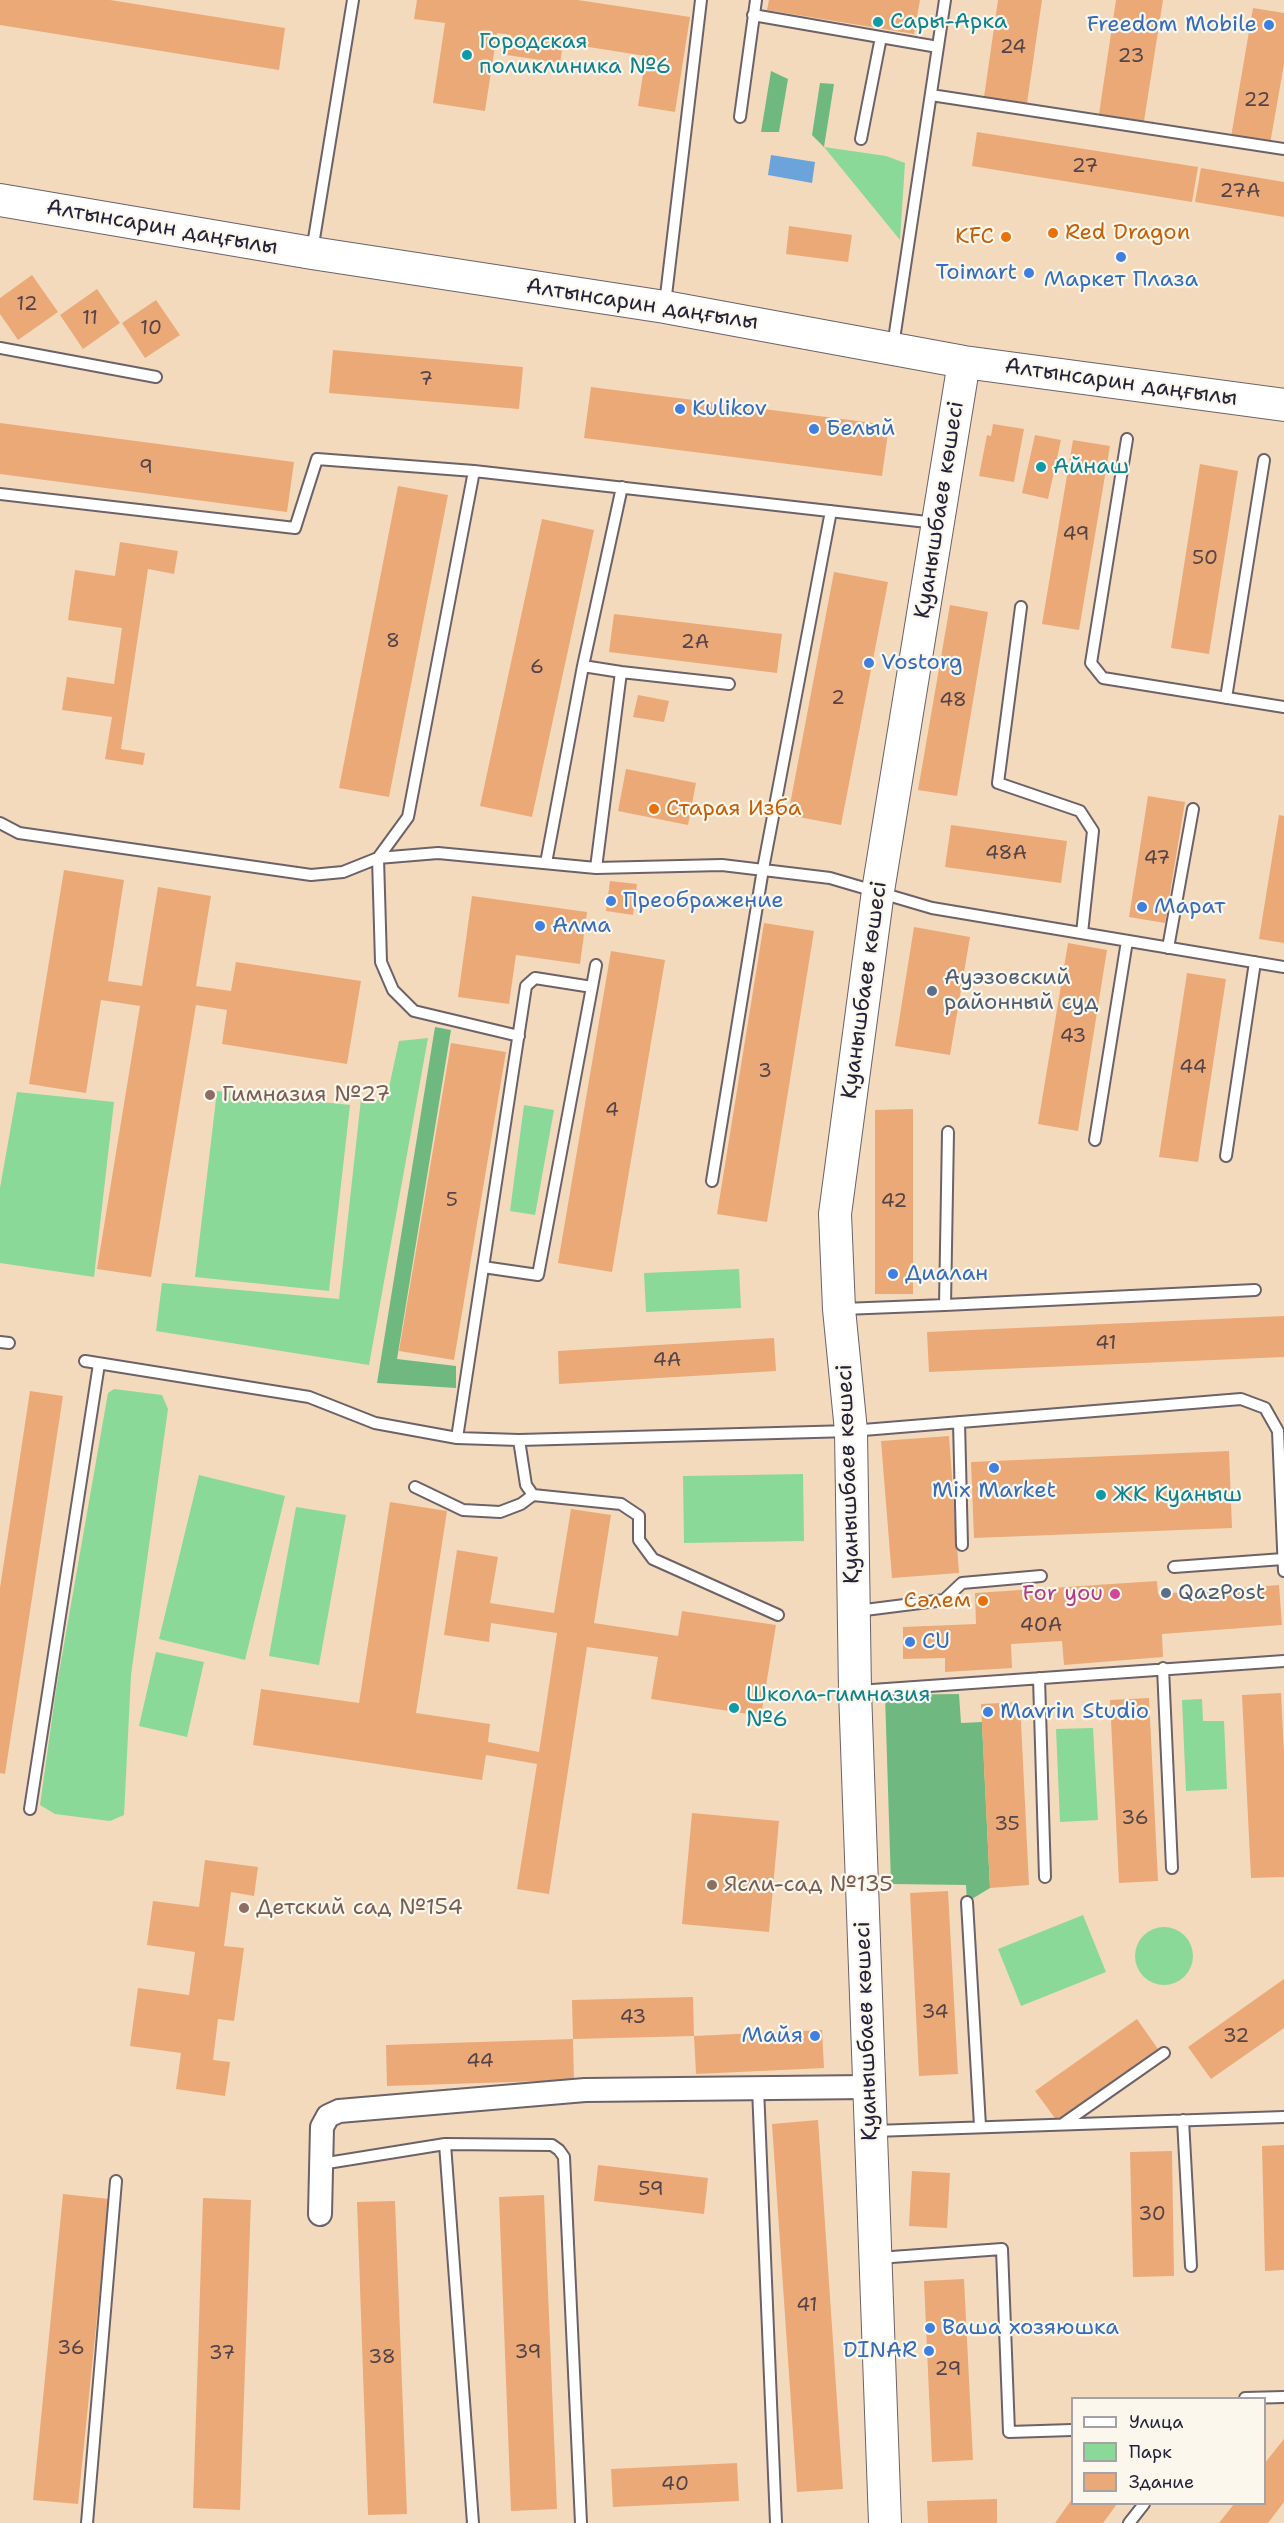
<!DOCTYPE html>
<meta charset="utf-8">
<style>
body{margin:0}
#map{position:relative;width:1284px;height:2523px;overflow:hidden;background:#f4dabc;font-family:"Shantell Sans",sans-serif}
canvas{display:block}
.legend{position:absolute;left:1071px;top:2397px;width:195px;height:108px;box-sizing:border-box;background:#fbf7ec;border:2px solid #a4a2a5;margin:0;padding:8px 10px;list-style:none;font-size:18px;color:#22223b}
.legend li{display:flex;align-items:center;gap:12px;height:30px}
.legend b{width:30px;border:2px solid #a4a2a5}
</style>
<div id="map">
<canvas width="1284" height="2523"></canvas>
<ul class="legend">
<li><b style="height:8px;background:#fff"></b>Улица</li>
<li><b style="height:16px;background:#8ad998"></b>Парк</li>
<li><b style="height:16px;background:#eba977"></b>Здание</li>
</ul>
</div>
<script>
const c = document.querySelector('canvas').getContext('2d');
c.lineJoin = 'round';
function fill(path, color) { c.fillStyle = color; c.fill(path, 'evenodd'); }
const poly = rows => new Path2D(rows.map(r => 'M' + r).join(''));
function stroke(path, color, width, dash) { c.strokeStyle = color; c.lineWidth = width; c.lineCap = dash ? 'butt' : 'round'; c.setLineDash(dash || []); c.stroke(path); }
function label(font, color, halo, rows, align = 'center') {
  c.font = font + ' "Shantell Sans",sans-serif'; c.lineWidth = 4.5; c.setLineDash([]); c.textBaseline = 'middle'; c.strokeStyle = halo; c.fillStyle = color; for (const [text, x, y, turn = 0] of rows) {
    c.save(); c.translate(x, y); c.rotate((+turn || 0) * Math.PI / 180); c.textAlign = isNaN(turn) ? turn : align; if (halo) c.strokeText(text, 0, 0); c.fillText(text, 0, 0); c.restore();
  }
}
fill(poly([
 [824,147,886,156,905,163,900,240],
 [428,1038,369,1365,156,1331,162,1283,339,1299,361,1099,386,1101,399,1041],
 [217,1091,350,1105,329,1291,195,1277],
 [17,1092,114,1102,94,1277,0,1263,0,1188],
 [524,1105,554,1110,535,1215,510,1211],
 [739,1269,741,1308,646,1312,644,1273],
 [114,1389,162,1395,168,1409,131,1675,124,1815,110,1821,55,1814,40,1805,56,1690,108,1393],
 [803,1474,804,1541,684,1543,683,1476],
 [199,1475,285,1496,245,1660,159,1639],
 [296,1507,346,1515,319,1665,269,1656],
 [156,1652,204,1662,187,1737,139,1726],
 [1202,1699,1203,1721,1224,1721,1227,1789,1186,1791,1182,1700],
 [1093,1728,1098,1820,1060,1822,1056,1729],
 [1083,1915,1106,1972,1021,2006,998,1949],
 '1135 1956a29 29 0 1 1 58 0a29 29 0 1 1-58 0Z'
]), '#8ad998');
fill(poly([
 [771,71,788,79,779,132,761,132],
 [820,83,834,84,824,147,812,135],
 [435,1027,451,1030,397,1359,456,1366,456,1388,377,1383],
 [959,1694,961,1723,982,1722,990,1888,967,1902,966,1885,891,1884,885,1695]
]), '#6fb980');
fill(poly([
 [771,155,815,162,812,183,768,175]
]), '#6ba4da');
fill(poly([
 [0,0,110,0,285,28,279,70,0,25],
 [417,0,578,0,690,17,675,112,638,106,646,56,563,43,560,63,507,55,511,35,497,33,485,111,433,103,445,23,414,19],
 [769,0,920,0,914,34,767,10],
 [998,0,1042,0,1027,103,984,97],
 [1116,0,1163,0,1144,121,1099,114],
 [1253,8,1284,13,1284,64,1270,144,1231,137],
 [977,132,1198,167,1192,202,972,166],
 [1201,168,1284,182,1284,217,1195,202],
 [789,226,852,235,848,262,786,254],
 [32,275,58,312,18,340,0,314,0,298],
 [97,289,120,323,83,349,60,315],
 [156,300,180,335,145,358,122,323],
 [333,350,523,367,519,409,329,393],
 [591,387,889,425,882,476,584,438],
 [0,423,294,462,287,512,0,474],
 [993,424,1024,429,1014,482,979,476,987,435,991,436],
 [1035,435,1061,440,1048,499,1022,493],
 [1073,440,1110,446,1079,630,1042,624],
 [1200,464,1238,471,1209,654,1171,648],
 [398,486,448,495,389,797,339,788],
 [542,519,594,530,532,817,480,806],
 [120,542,178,551,174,574,148,569,121,749,145,753,143,765,105,759,112,717,62,710,67,677,114,684,122,628,68,620,75,570,115,576],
 [834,572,888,582,841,825,788,815],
 [950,605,988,612,957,796,918,790],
 [614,614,782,634,777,673,609,652],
 [638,695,669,701,664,722,633,717],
 [626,769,696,783,688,825,618,811],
 [1148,796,1185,802,1165,923,1129,917],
 [1279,815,1284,816,1284,943,1259,939],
 [951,825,1067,841,1061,883,945,867],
 [64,870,124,880,108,981,142,986,158,887,211,896,196,986,231,991,236,962,361,981,347,1064,222,1044,227,1010,196,1005,151,1277,97,1269,140,1006,101,1000,86,1093,29,1084],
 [610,881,637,884,633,915,606,911],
 [472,896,587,912,580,964,516,955,509,1004,458,997],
 [764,923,814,931,767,1222,717,1214],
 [914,927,970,937,950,1055,895,1046],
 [1068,943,1107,950,1078,1131,1038,1124],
 [611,951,665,960,612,1272,558,1263],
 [1187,973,1226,979,1198,1162,1159,1157],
 [451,1043,506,1052,454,1360,399,1351],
 [913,1109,913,1294,875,1294,875,1110],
 [1284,1316,1284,1357,929,1372,927,1332],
 [774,1338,776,1371,559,1384,558,1351],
 [30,1391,63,1396,5,1774,0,1773,0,1588],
 [949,1436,959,1573,892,1578,881,1441],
 [1229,1451,1232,1528,974,1538,971,1462],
 [390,1502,447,1511,416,1713,490,1724,488,1742,539,1752,557,1633,491,1623,489,1642,444,1635,457,1550,498,1557,490,1603,554,1613,571,1509,611,1515,594,1623,678,1636,682,1611,776,1625,761,1716,651,1699,658,1657,587,1647,549,1894,517,1889,537,1764,486,1755,482,1780,253,1745,261,1689,359,1703],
 [1157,1581,1158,1594,1279,1585,1282,1625,1162,1634,1163,1657,1064,1665,1062,1641,1011,1644,1012,1668,945,1672,945,1658,903,1659,903,1627,976,1624,975,1593],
 [1281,1693,1284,1753,1284,1877,1251,1878,1242,1695],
 [1149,1698,1158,1881,1119,1883,1110,1700],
 [1020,1702,1029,1885,990,1888,981,1704],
 [692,1813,779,1821,769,1932,682,1924],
 [205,1860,258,1867,254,1896,231,1892,224,1946,244,1948,234,2021,218,2019,213,2060,230,2062,225,2096,176,2089,181,2053,130,2046,138,1988,189,1995,195,1952,147,1945,153,1901,199,1907],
 [948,1891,958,2074,919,2076,910,1893],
 [1284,1979,1284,2028,1211,2079,1188,2047],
 [693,1997,694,2036,573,2039,572,2000],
 [1137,2019,1158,2049,1057,2121,1035,2091],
 [822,2030,824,2068,696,2074,694,2036],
 [573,2039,574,2080,387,2086,386,2045],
 [818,2120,843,2489,797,2492,772,2124],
 [1284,2145,1284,2270,1265,2271,1262,2146],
 [1172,2151,1174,2276,1133,2277,1130,2152],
 [598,2165,708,2178,704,2214,594,2201],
 [912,2171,950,2173,947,2228,909,2226],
 [63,2194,109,2199,78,2504,33,2500],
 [544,2195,557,2509,511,2511,499,2197],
 [203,2198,251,2200,240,2510,193,2508],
 [395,2201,407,2514,368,2515,357,2202],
 [964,2279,973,2460,932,2462,924,2281],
 [1284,2439,1284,2502,1268,2523,1219,2523,1234,2504,1264,2504,1264,2464],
 [737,2463,739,2501,613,2507,611,2469],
 [997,2499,997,2523,928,2523,927,2501],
 [1072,2499,1072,2504,1117,2504,1103,2523,1055,2523]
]), '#eba977');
const lane = poly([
 [753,15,938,47],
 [931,95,1284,149],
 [740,117,756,0],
 [861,139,881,37],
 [312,251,353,0],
 [665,304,701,0],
 [893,346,945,0],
 [0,348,156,377],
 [1127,439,1091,663,1103,678,1284,707],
 [474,471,936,523],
 [0,494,295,528,317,459,474,471,408,817,378,858,381,962,393,990,414,1011,519,1036],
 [1021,607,998,783,1080,811,1093,831,1082,933],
 [621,672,583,666,622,487],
 [1226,698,1264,460],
 [0,823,19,833,311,875,343,872,378,858,438,853,596,868,722,865,830,878,932,908,1284,967],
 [546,863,583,666],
 [596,868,621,672,729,684],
 [1168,948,1193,809],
 [1095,1140,1127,941],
 [1226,1156,1255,962],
 [712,1181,763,869,831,511],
 [483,1267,538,1275,592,987],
 [945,1305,1255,1290],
 [843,1309,945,1305,948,1132],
 [0,1342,9,1343],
 [85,1361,309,1397,375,1423,457,1438,519,1440,851,1431,1241,1399,1265,1408,1278,1431,1284,1571],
 [959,1422,962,1545],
 [457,1438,526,986,535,978,592,987,596,965],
 [519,1440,526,1485,533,1495,621,1504,639,1516,639,1540,653,1559,778,1615],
 [415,1487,463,1510,500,1512,521,1504,533,1495],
 [1174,1567,1283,1559],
 [857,1611,944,1600,962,1583,1041,1576],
 [1163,1668,1172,1868],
 [1039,1678,1045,1877],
 [858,1691,1284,1661],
 [30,1809,99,1364],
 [967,1902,980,2126],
 [758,2088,776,2523],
 [1183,2120,1191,2266],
 [1064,2123,1164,2053],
 [874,2131,1284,2117],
 [445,2144,473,2523],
 [321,2164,445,2144,552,2145,559,2150,564,2157,581,2523],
 [878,2258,1002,2249,1009,2432,1072,2430],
 [1245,2398,1284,2397],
 [87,2523,116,2181],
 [1129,2523,1144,2504]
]);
const street = poly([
 [320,2214,322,2127,328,2116,339,2111,585,2090,868,2087]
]);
const secondary = poly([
 [0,200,312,253,665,307,964,362,1284,405],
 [885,2523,855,1691,851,1431,839,1309,835,1214,878,891,964,362]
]);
stroke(lane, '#6c6268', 14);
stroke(street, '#6c6268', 26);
stroke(secondary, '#6c6268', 34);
stroke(lane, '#fff', 10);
stroke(street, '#fff', 22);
stroke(secondary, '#fff', 32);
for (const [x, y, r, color] of [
 [878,22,6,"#0f9aa8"],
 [1269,25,6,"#3f7fe0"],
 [467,55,6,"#0f9aa8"],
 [1053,233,6,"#e8710a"],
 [1006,237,6,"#e8710a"],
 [1121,257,6,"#3f7fe0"],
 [1029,273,6,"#3f7fe0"],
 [680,409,6,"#3f7fe0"],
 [814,429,6,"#3f7fe0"],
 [1041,467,6,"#0f9aa8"],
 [869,663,6,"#3f7fe0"],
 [654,809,6,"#e8710a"],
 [611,901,6,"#3f7fe0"],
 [1142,907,6,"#3f7fe0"],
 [540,926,6,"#3f7fe0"],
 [932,991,6,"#5c6f8a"],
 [210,1095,6,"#8d6e63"],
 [893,1274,6,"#3f7fe0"],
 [994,1468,6,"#3f7fe0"],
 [1101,1495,6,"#0f9aa8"],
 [1166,1593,6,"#5c6f8a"],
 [1115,1594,6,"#d1479c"],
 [983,1601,6,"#e8710a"],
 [910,1642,6,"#3f7fe0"],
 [734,1708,6,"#0f9aa8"],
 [988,1712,6,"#3f7fe0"],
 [712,1885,6,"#8d6e63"],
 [244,1908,6,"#8d6e63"],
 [815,2036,6,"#3f7fe0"],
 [930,2328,6,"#3f7fe0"],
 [929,2351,6,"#3f7fe0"]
]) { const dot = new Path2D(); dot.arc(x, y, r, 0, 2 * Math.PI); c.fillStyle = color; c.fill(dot); stroke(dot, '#fbf7ec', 2); }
label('20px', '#54444a', null, [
 ["24",1013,48],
 ["23",1131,57],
 ["22",1257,101],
 ["27",1085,167],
 ["27А",1240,192],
 ["12",27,305],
 ["11",90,319],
 ["10",151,329],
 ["7",426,380],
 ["9",146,468],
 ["49",1076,535],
 ["50",1205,559],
 ["8",393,642],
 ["2А",695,643],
 ["6",537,668],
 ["2",838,699],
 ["48",953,701],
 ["48А",1006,854],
 ["47",1157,859],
 ["43",1073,1037],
 ["44",1193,1068],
 ["3",765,1072],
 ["4",612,1111],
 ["5",452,1201],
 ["42",894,1202],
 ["41",1106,1344],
 ["4А",667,1361],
 ["40А",1041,1626],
 ["36",1135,1819],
 ["35",1007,1825],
 ["34",935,2013],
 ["43",633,2018],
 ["32",1236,2037],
 ["44",480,2062],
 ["59",651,2190],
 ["30",1152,2215],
 ["41",807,2306],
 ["36",71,2349],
 ["39",528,2353],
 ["37",222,2354],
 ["38",382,2358],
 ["29",948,2370],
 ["40",675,2485]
]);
label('22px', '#0d838f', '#fbf7ec', [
 ["Сары-Арка",890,22],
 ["Городская",479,42],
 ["поликлиника №6",479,67],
 ["Айнаш",1053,467],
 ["ЖК Куаныш",1113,1495],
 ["Школа-гимназия",746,1695],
 ["№6",746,1720]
], 'left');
label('22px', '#366cbe', '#fbf7ec', [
 ["Freedom Mobile",1257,25,"right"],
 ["Toimart",1017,273,"right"],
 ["Маркет Плаза",1121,280,"center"],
 ["Kulikov",692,409],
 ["Белый",826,429],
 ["Vostorg",881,663],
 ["Преображение",623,901],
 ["Марат",1154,907],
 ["Алма",552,926],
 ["Диалан",905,1274],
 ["Mix Market",994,1491,"center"],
 ["CU",922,1642],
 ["Mavrin Studio",1000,1712],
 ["Майя",803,2036,"right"],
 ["Ваша хозяюшка",942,2328],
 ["DINAR",917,2351,"right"]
], 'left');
label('22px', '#22223b', '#fbf7ec', [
 ["Алтынсарин даңғылы",162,228,10],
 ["Алтынсарин даңғылы",642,305,9],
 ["Алтынсарин даңғылы",1121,383,8],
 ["Қуанышбаев көшесі",940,510,-81],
 ["Қуанышбаев көшесі",865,990,-82],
 ["Қуанышбаев көшесі",849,1474,-92],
 ["Қуанышбаев көшесі",867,2031,-92]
]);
label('22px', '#c56008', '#fbf7ec', [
 ["Red Dragon",1065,233],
 ["KFC",994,237,"right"],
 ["Старая Изба",666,809],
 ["Cәлем",971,1601,"right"]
], 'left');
label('22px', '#4e5e75', '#fbf7ec', [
 ["Ауэзовский",944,978],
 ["районный суд",944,1003],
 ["QazPost",1178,1593]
], 'left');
label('22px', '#785e54', '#fbf7ec', [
 ["Гимназия №27",222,1095],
 ["Ясли-сад №135",724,1885],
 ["Детский сад №154",256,1908]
], 'left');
label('22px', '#b23c85', '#fbf7ec', [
 ["For you",1103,1594]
], 'right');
</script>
